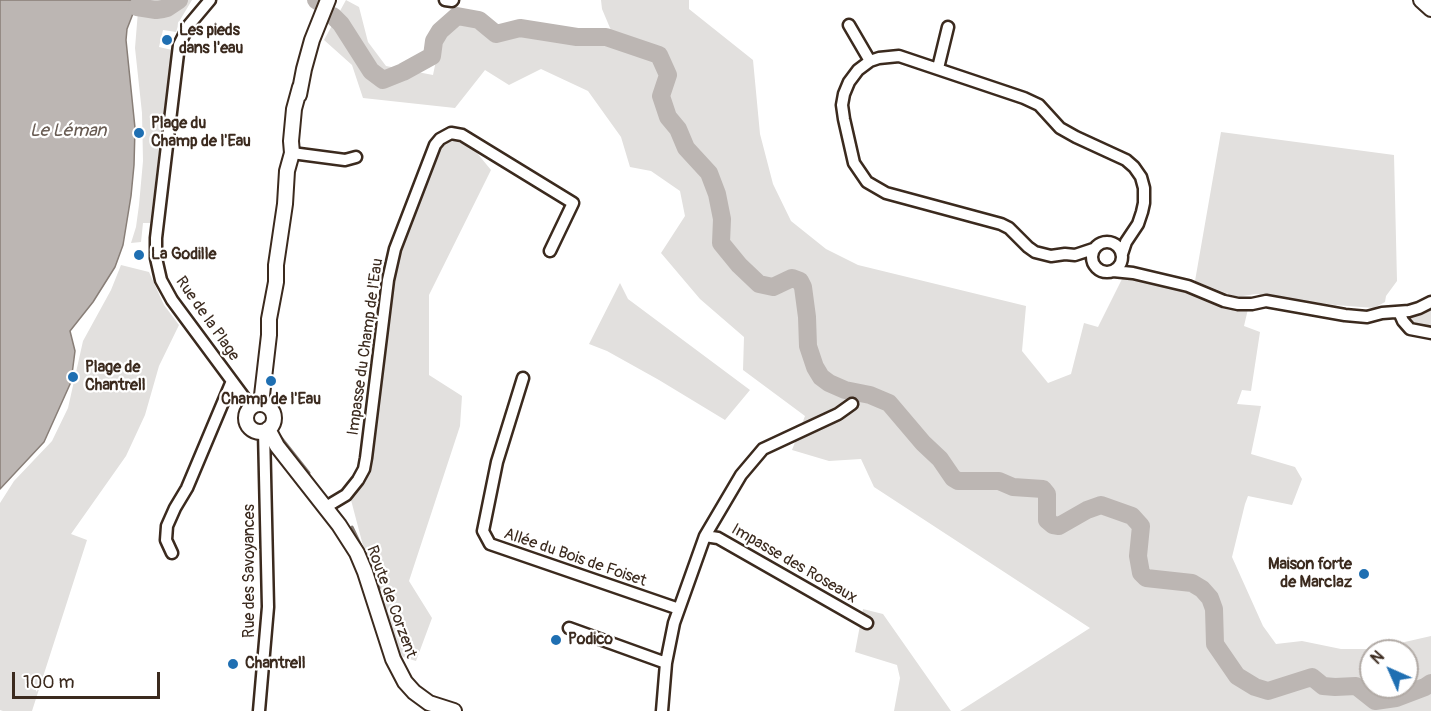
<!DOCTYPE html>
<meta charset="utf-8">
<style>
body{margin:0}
#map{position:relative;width:1431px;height:711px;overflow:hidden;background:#fff;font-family:Pangolin,sans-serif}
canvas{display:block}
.north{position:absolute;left:1359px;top:639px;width:60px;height:60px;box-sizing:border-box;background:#fff;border:2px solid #b1aaa5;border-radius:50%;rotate:315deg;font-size:16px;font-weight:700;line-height:24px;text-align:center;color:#3b2a1e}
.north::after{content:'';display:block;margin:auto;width:21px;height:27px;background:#1f6fb2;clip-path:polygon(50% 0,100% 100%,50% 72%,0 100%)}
.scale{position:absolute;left:12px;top:672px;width:148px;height:27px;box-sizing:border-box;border:3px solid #3b2a1e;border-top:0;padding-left:8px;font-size:18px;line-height:21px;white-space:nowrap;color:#3b2a1e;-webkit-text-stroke:4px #fff;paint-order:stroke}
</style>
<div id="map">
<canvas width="1431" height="711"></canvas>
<div class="north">N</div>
<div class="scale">100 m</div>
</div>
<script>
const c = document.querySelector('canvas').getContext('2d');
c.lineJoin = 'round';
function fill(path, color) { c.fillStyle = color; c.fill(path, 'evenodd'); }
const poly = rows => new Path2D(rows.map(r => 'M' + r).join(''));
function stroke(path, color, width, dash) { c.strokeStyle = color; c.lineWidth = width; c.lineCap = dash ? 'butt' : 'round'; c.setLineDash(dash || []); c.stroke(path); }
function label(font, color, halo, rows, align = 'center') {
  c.font = font + ' Pangolin,sans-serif'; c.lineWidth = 4.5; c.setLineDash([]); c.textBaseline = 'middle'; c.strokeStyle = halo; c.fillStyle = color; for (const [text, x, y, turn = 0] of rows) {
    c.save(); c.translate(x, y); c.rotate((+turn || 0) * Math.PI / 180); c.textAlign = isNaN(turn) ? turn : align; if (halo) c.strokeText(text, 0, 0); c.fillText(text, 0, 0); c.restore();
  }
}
fill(poly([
 [142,0,192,0,180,20,176,32,163,30,159,47,172,50,150,223,143,223,141,242,131,243,136,227,139,205,143,161,142,113,135,48,138,11],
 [346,0,359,7,368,42,386,66,433,75,440,41,459,22,476,25,613,35,602,9,601,0,689,0,689,9,753,60,760,134,773,184,791,221,826,249,858,265,1026,306,1022,351,1048,383,1071,374,1084,323,1098,327,1123,277,1193,293,1226,307,1238,310,1248,309,1244,326,1260,332,1251,391,1242,390,1237,404,1261,406,1251,454,1295,467,1302,479,1292,505,1248,496,1245,504,1232,557,1263,626,1276,644,1302,641,1341,649,1374,649,1431,636,1431,711,960,711,1090,628,874,487,861,459,829,461,792,450,805,416,743,370,744,337,700,299,661,253,685,216,680,191,651,171,630,167,621,137,588,91,541,69,509,85,485,70,455,108,363,98,352,65,324,40],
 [1371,651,1407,651,1407,687,1371,687],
 [1221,132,1394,155,1397,281,1386,296,1385,302,1374,308,1335,305,1256,294,1236,297,1195,281],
 [453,136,473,148,491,170,429,295,429,375,462,396,460,426,409,581,432,618,416,661,397,655,366,557,351,500,367,468,392,283,400,250,412,214,439,149,445,140],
 [121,265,149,272,164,305,179,325,159,366,145,415,126,456,71,534,87,540,32,711,3,711,0,710,0,503,14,481,52,441,68,408,83,341,111,290],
 [620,283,628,299,750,390,725,420,659,380,607,351,589,344],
 [1431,306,1431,329,1418,327,1407,322,1406,318,1410,316],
 [863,609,883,614,951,711,894,711,900,678,897,665,855,652]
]), '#e2e0de');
const water = poly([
 [0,0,129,0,141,1,134,11,127,29,126,40,135,128,134,165,131,196,123,245,115,267,93,302,70,331,75,351,71,382,44,442,0,489,0,0]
]);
fill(water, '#bcb6b3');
stroke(water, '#887e77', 1.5);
stroke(poly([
 [279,435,309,473],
 [352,527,362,548],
 [371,571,379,588]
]), '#887e77', 3);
stroke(poly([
 [316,0,317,1],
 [137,7,156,10,163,9,167,8,179,0],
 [333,16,341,24,371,71,383,80,403,72,432,56,434,41,440,31,457,16,479,20,496,34,520,28,577,37,606,37,659,55,668,75,661,96,668,117,678,129,686,148,709,173,717,194,722,219,721,243,739,265,759,284,773,287,792,278,800,281,803,287,807,317,808,346,815,367,821,377,829,383,845,390,870,395,889,403,923,443,940,459,953,478,958,481,999,481,1013,487,1043,489,1047,494,1047,520,1053,525,1059,526,1087,510,1101,505,1132,516,1141,526,1138,556,1141,573,1146,578,1192,583,1202,589,1210,598,1214,609,1215,644,1237,676,1255,687,1268,691,1312,677,1323,686,1335,687,1356,686,1375,701,1396,698,1425,687,1431,683]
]), '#bcb6b3', 18);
const street = poly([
 [210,0,189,25,179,45,156,238,156,258,161,280,172,300,252,408],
 [445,0,452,1,453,0],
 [849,25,870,61],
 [938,68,948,27],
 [292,153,345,160,356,157],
 '1092 257a15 15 0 1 1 30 0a15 15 0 1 1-30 0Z',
 [1093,249,1075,255,1065,254,1051,256,1035,252,1028,247,1009,228,1001,224,886,193,867,182,854,163,844,119,842,105,844,94,849,82,858,70,870,61,879,58,899,56,1024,98,1039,105,1060,128,1076,137,1126,160,1134,167,1141,177,1144,188,1144,203,1142,212,1138,224,1126,242,1122,254],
 [1113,271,1133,273,1188,286,1224,301,1238,304,1252,304,1266,301,1345,315,1367,317,1382,313,1409,311,1419,308,1431,302],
 [1399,312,1403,321,1410,329,1431,333],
 [523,378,497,462,483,531,490,544,679,609],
 [326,507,346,495,358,480,364,469,366,458,388,280,395,249,435,145,440,139,451,133,462,135,573,203,550,251],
 [705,536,718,538,867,623],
 [172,553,166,540,167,526,175,508,187,488,232,381],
 [569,628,666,663],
 [259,711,268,607,264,431],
 [662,711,666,663,674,623,705,536,741,475,763,449,838,414,852,404]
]);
const secondary = poly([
 [1421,0,1431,9],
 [299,95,304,69,312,40,328,0],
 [261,404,269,335,269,319,276,282,276,265,285,204,287,171,292,153,291,141,294,109,300,87],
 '246 418a14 14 0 1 1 28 0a14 14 0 1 1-28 0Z',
 [268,429,277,446,339,525,357,553,365,572,393,659,405,682,414,692,429,703,454,711]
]);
stroke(street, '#3b2a1e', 15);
stroke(secondary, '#3b2a1e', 18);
stroke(street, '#fff', 10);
stroke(secondary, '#fff', 14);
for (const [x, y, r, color] of [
 [167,40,6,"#1f6fb2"],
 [139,133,6,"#1f6fb2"],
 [139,255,6,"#1f6fb2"],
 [73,377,6,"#1f6fb2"],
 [271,381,6,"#1f6fb2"],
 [1364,574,6,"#1f6fb2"],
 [556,640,6,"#1f6fb2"],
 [233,664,6,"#1f6fb2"]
]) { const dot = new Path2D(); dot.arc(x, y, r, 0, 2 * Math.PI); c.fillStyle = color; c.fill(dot); stroke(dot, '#fff', 2); }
label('bold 16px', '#3b2a1e', '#fff', [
 ["Les pieds",179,31],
 ["dans l'eau",179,49],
 ["Plage du",151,124],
 ["Champ de l'Eau",151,142],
 ["La Godille",151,255],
 ["Plage de",85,368],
 ["Chantrell",85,386],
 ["Champ de l'Eau",271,400,"center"],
 ["Maison forte",1352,565,"right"],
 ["de Marclaz",1352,583,"right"],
 ["Podico",568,640],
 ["Chantrell",245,664]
], 'left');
label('16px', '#3b2a1e', '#fff', [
 ["Rue de la Plage",207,319,55],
 ["Impasse du Champ de l'Eau",366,347,-82],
 ["Allée du Bois de Foiset",575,558,19],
 ["Impasse des Roseaux",794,564,30],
 ["Rue des Savoyances",250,571,-90],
 ["Route de Corzent",391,602,70]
]);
label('italic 18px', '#685b52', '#fff', [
 ["Le Léman",68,131]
]);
</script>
